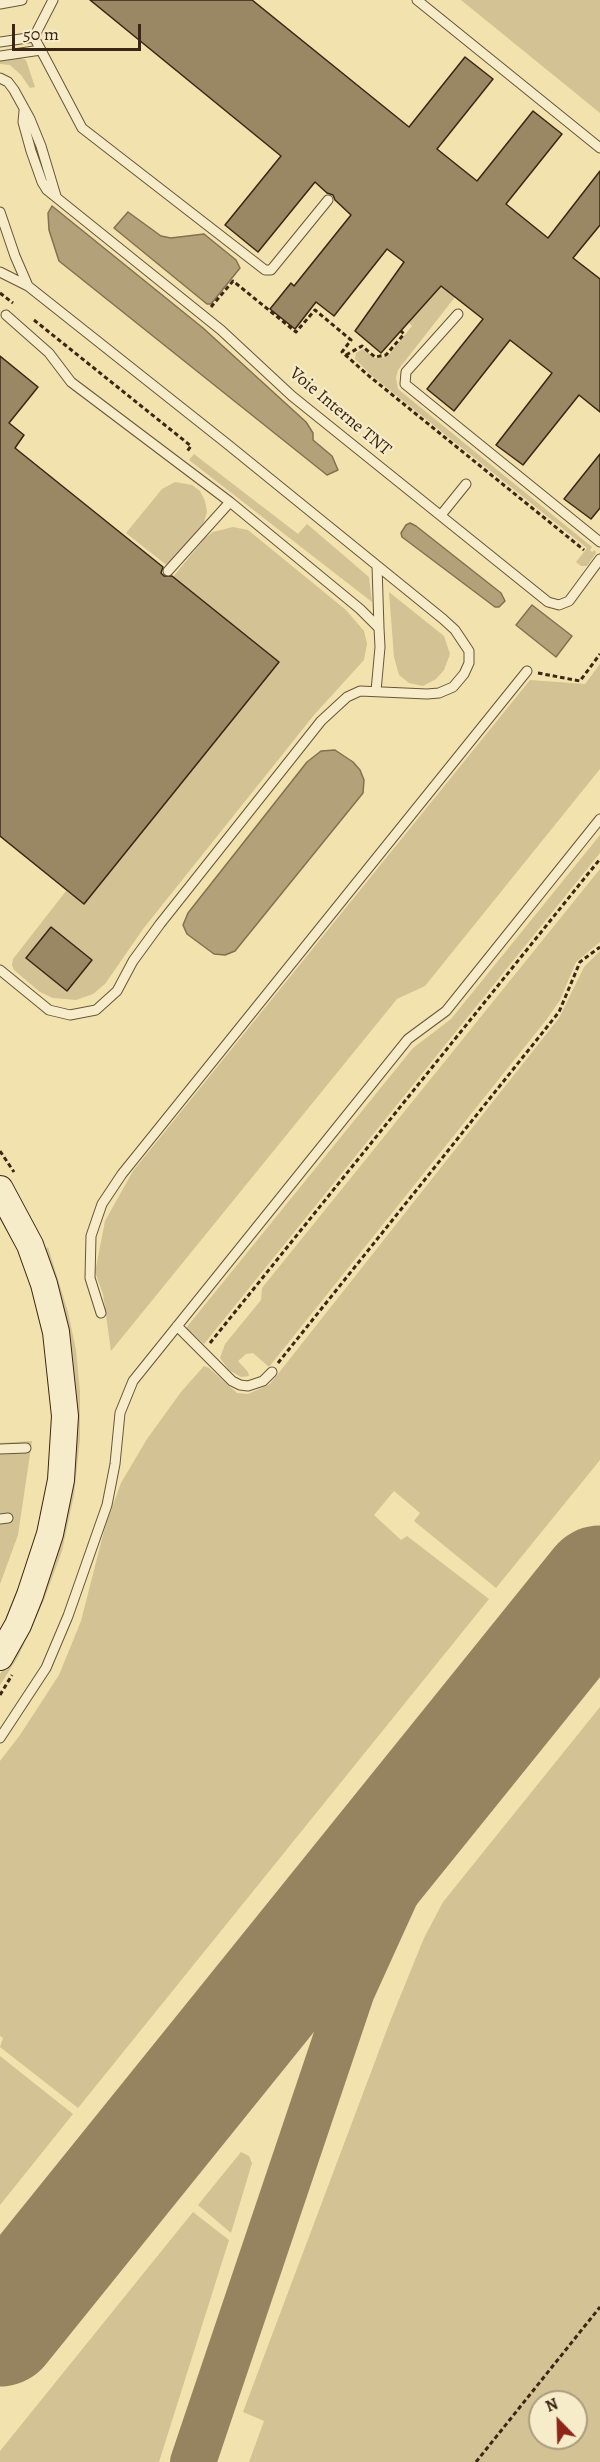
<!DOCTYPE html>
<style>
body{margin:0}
#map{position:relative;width:600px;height:2462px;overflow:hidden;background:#f2e2ad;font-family:Alegreya,serif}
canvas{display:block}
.north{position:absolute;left:528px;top:2390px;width:60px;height:60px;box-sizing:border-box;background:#f7ecca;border:2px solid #ab9d81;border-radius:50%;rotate:337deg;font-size:16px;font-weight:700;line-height:24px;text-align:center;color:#3a2614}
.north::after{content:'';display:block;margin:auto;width:21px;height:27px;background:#8f2418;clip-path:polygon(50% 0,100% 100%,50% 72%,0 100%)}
.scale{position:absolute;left:12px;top:24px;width:129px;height:27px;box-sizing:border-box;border:3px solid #3a2614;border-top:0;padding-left:8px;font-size:18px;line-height:21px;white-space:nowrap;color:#3a2614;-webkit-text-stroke:4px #f7ecca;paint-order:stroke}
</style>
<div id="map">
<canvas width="600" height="2462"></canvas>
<div class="north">N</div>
<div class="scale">50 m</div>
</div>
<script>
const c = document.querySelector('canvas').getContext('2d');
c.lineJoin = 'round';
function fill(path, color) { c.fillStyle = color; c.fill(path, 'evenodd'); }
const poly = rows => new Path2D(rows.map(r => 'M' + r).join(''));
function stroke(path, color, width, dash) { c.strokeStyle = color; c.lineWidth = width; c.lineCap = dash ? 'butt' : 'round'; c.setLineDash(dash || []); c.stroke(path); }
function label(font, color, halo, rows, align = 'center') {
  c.font = font + ' Alegreya,serif'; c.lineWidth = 4.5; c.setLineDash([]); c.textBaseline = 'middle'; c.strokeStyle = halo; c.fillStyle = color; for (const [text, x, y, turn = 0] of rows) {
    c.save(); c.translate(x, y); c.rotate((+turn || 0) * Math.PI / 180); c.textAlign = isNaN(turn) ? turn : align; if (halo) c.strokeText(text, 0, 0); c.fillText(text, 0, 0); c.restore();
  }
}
fill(poly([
 [461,0,600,0,600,113],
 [19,57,26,60,35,87,30,88,21,75,10,65,0,64,0,61],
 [442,286,455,297,398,370,396,378,398,389,592,547,590,550,592,552,595,550,596,553,587,566,581,566,576,562,587,548,371,375,355,359,356,353,363,349,375,358,387,357,412,326,408,322],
 [194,454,298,534,307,524,369,577,372,602,189,460],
 [175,482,192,485,200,491,205,501,207,512,204,522,169,567,126,533,162,489],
 [233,527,248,530,346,610,364,631,367,644,364,660,314,715,143,929,105,984,93,994,76,1000,53,998,40,992,14,970,12,965,13,959,66,891,83,903,279,662,173,577,205,538,213,532],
 [51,927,92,960,67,991,26,958],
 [389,592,444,636,450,654,444,670,436,679,423,686,409,683,399,675,394,657],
 [600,664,600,769,425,986,397,999,111,1351,103,1294,95,1272,105,1221,133,1171,530,680,585,684],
 [600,835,600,853,204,1344,186,1328,413,1048,451,1019],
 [600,869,600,942,576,962,560,1000,547,1019,269,1367,253,1353,246,1354,238,1361,248,1372,249,1376,241,1377,229,1370,220,1358,225,1344,261,1300,262,1288],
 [600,951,600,1460,496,1588,414,1521,420,1513,394,1491,374,1515,401,1540,407,1536,489,1599,78,2108,0,2047,3,2038,0,2036,0,1761,20,1735,59,1675,81,1621,105,1527,121,1483,147,1439,181,1392,204,1366,209,1368,237,1393,248,1394,270,1384,559,1018,584,967],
 [48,1247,68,1312,76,1350,80,1392,80,1439,74,1495,62,1551,44,1600,18,1657,0,1685,0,1674,8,1662,65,1511,43,1251],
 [32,1441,18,1535,0,1584,0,1443],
 [600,1707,600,2462,249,2462,264,2421,243,2412,391,2019,424,1938,443,1902],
 [540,2402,576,2402,576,2438,540,2438],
 [0,2056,73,2114,0,2205],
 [241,2152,249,2156,252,2163,231,2233,198,2205],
 [193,2212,229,2240,159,2462,0,2462,0,2451]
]), '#d3c293');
const water = poly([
 [52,206,203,328,306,422,313,433,313,440,332,456,338,470,327,475,59,261,49,230,48,213,52,206],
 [128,212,161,236,171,238,204,234,236,260,240,268,211,304,207,304,114,228,128,212],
 [410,523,416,526,501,593,505,601,499,607,495,607,402,537,401,533,406,525,410,523],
 [532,605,572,636,556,657,516,625,532,605],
 [335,750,353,762,360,770,364,780,363,793,235,951,225,955,214,954,187,934,183,925,188,913,307,762,321,751,335,750]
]);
fill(water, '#b3a279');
stroke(water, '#837051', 1.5);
stroke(poly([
 [193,2462,352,1991,402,1881,456,1784,549,1647,600,1596]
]), '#968460', 46);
stroke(poly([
 [0,2328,600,1584]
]), '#968460', 117);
const building = poly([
 [90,0,252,0,409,127,465,57,493,79,437,149,477,181,533,111,562,134,506,204,548,238,600,171,600,225,573,258,600,279,600,412,579,395,523,465,496,445,552,373,510,340,454,411,427,389,483,319,441,286,381,353,355,331,404,262,387,249,334,316,316,302,295,329,270,309,291,283,294,286,351,215,335,200,333,195,327,193,315,182,258,252,225,225,281,156,90,0],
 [0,356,38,387,9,423,24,435,15,448,163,567,161,573,164,576,172,576,279,662,84,904,0,836,0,356],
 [600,454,600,508,591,519,564,499,600,454],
 [51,927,92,960,67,991,26,958,51,927]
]);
fill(building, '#9a8864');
stroke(building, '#3a2614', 1.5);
const lane = poly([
 [417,0,600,148],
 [0,4,22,0],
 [34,37,82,128,265,270,271,270,328,200],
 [34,37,53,0],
 [0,42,34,37],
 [0,56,41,50],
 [0,78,8,82,14,90,30,119,41,146,56,196],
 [24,111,23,122,31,151,42,182,47,190,221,330,292,396,548,602,559,605,569,601,600,559],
 [0,212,15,256,28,286],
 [0,272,28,286,226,443,443,619,455,630,469,651,469,663,464,674,453,687,439,693,427,694,360,691,347,697,321,721,160,924,133,961,117,991,96,1010,70,1015,49,1010,0,970],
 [458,314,406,372,405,384,600,542],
 [6,315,49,353,71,382,230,502,360,609,379,628,380,647,376,691],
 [441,515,466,484],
 [377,566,379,628],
 [168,571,230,502],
 [101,1313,90,1278,91,1236,102,1204,122,1174,527,671],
 [177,1326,232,1381,240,1385,248,1386,263,1381,272,1372],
 [0,1449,26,1448],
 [0,1519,8,1518],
 [0,1738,46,1668,68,1616,107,1505,115,1464,120,1413,133,1381,408,1039,446,1011,600,819]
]);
const secondary = poly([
 [0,1189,30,1245,44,1284,56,1332,65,1416,61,1480,50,1534,30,1595,18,1625,0,1657]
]);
stroke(lane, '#68553a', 11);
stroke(secondary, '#3a2614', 28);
stroke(poly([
 [0,293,13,303],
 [211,307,233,281,296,332,315,310,351,340,342,352,369,376,584,550],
 [34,320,191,446,186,453],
 [346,355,362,346,375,357,386,355,404,334,401,331],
 [538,673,580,681,600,654],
 [0,1151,14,1172],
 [210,1343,600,859],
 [278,1363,559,1012,580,962,600,947],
 [0,1695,12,1675],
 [476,2462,600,2307]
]), '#3a2614', 3, [4.5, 3]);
stroke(lane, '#f7ecca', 9);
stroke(secondary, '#f7ecca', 26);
label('18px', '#3a2614', '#f7ecca', [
 ["Voie Interne TNT",340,412,40]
]);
</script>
